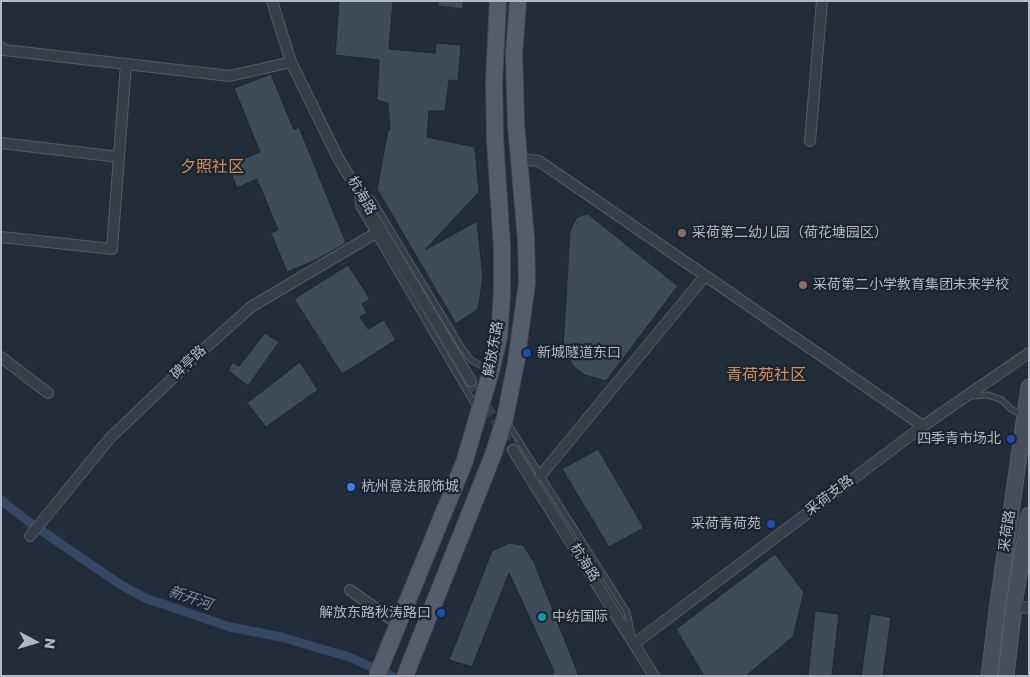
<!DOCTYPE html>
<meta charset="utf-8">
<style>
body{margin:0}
#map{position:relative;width:1030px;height:677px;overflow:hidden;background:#222d3a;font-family:Poppins,sans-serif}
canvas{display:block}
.frame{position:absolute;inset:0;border:2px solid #b1b9c6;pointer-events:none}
.north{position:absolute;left:10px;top:617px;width:50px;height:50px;-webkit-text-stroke:4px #1b242f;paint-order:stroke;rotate:96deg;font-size:14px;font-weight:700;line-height:20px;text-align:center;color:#b1b9c6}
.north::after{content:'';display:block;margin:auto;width:18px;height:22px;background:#b1b9c6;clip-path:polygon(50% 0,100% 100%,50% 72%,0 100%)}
</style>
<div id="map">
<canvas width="1030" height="677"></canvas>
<div class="frame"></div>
<div class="north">N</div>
</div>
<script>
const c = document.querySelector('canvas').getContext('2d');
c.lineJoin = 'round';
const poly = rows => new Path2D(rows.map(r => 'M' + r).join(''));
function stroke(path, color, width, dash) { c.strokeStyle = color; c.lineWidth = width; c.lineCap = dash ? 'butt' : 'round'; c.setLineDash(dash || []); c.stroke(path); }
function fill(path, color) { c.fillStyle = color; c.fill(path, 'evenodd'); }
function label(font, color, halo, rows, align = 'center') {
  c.font = font + ' Poppins,"Noto Sans SC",sans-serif'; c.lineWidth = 4.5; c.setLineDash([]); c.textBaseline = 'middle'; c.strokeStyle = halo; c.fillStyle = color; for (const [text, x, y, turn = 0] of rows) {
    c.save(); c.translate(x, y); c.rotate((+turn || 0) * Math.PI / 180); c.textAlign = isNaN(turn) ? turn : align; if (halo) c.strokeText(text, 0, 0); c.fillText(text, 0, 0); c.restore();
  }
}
stroke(poly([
 [1,500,29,522,121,585,145,598,230,627,281,637,349,657,392,676]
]), '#364861', 9);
const building = poly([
 [339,1,393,1,389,49,435,53,436,43,461,45,458,81,449,80,445,111,429,111,427,137,475,147,479,192,425,250,477,221,483,278,478,309,456,324,377,189,388,130,390,130,388,103,377,100,379,60,335,55,339,1],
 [439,1,463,1,463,9,438,6,439,1],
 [271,74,294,130,299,127,346,243,318,259,287,272,271,233,278,230,257,179,237,188,228,165,260,152,234,88,271,74],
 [588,214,678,286,606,381,585,375,573,366,563,348,570,231,577,217,588,214],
 [348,265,370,299,362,304,367,313,360,317,368,329,384,320,396,340,342,374,294,299,348,265],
 [265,333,279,342,248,386,228,370,233,362,239,366,265,333],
 [300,362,318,390,266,427,247,403,300,362],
 [598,449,644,528,609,547,562,469,598,449],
 [509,543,523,545,534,562,579,676,552,676,554,671,509,573,472,667,449,660,492,551,509,543],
 [775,554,804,592,793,637,746,676,704,676,676,629,775,554],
 [815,611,839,614,832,676,808,676,815,611],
 [870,614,891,617,883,676,861,676,870,614]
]);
fill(building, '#3e4b59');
stroke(building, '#1d2631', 1);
stroke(poly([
 [471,381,513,450]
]), '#37424f', 10, [10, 5]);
const lane = poly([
 [361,192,372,199,462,348,471,360,489,370],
 [358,197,359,207,476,407],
 [969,396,988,395,1002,400,1011,409,1022,415],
 [507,422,627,612,632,636]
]);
const street = poly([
 [272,1,291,62,337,156,471,381],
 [1,47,4,50,230,76,291,62],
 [810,141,822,1],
 [1,143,119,157],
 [520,159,539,161,923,426],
 [1,237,112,249,126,64],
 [1,357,48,393],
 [513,450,654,676],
 [541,475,705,276],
 [30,536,110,438,195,357,251,307,381,230],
 [350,590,399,625],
 [1015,606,1029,608],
 [634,644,923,426,1029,353]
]);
const secondary = poly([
 [989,676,998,603,1029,387],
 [1006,676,1015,598,1029,515]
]);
const primary = poly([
 [385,656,464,463,491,371,499,337,502,294,502,247,495,139,494,81,498,1],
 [405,676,493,455,505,418,516,363,527,283,526,239,516,124,514,54,518,1]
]);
stroke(lane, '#545c68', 7);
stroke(street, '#545c68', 12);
stroke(secondary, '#545c68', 17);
stroke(primary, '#424a56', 18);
stroke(lane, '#363e4a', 5);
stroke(street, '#363e4a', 10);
stroke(secondary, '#444e5d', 15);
stroke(primary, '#545d6a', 16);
const primaryBridge = poly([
 [377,676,385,656]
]);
stroke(primaryBridge, '#424a56', 18, []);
stroke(primaryBridge, '#545d6a', 16);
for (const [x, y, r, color] of [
 [682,233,5,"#8d6e63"],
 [803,285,5,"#8d6e63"],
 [527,353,5,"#1a4fb4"],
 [1011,439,5,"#1a4fb4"],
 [351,487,5,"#3f7fe0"],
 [771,524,5,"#1a4fb4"],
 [441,613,5,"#1a4fb4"],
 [542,617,5,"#0f9aa8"]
]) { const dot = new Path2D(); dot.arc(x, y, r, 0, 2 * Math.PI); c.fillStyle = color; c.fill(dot); stroke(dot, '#1b242f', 2); }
label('14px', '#b1b9c6', '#1b242f', [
 ["杭海路",361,196,59],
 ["解放东路",494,349,-80],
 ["碑亭路",189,363,-43],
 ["采荷支路",830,496,-37],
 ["采荷路",1008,531,-81],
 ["杭海路",584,563,58]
]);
label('14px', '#b1b9c6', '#1b242f', [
 ["采荷第二幼儿园（荷花塘园区）",692,233],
 ["采荷第二小学教育集团未来学校",813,285],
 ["新城隧道东口",537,353],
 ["四季青市场北",1001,439,"right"],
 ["杭州意法服饰城",361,487],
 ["采荷青荷苑",761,524,"right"],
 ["解放东路秋涛路口",431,613,"right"],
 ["中纺国际",552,617]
], 'left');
label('italic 15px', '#7990ae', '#1b242f', [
 ["新开河",190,599,19]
]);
label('16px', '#d28f60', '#1b242f', [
 ["夕照社区",212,168],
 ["青荷苑社区",766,376]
]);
</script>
